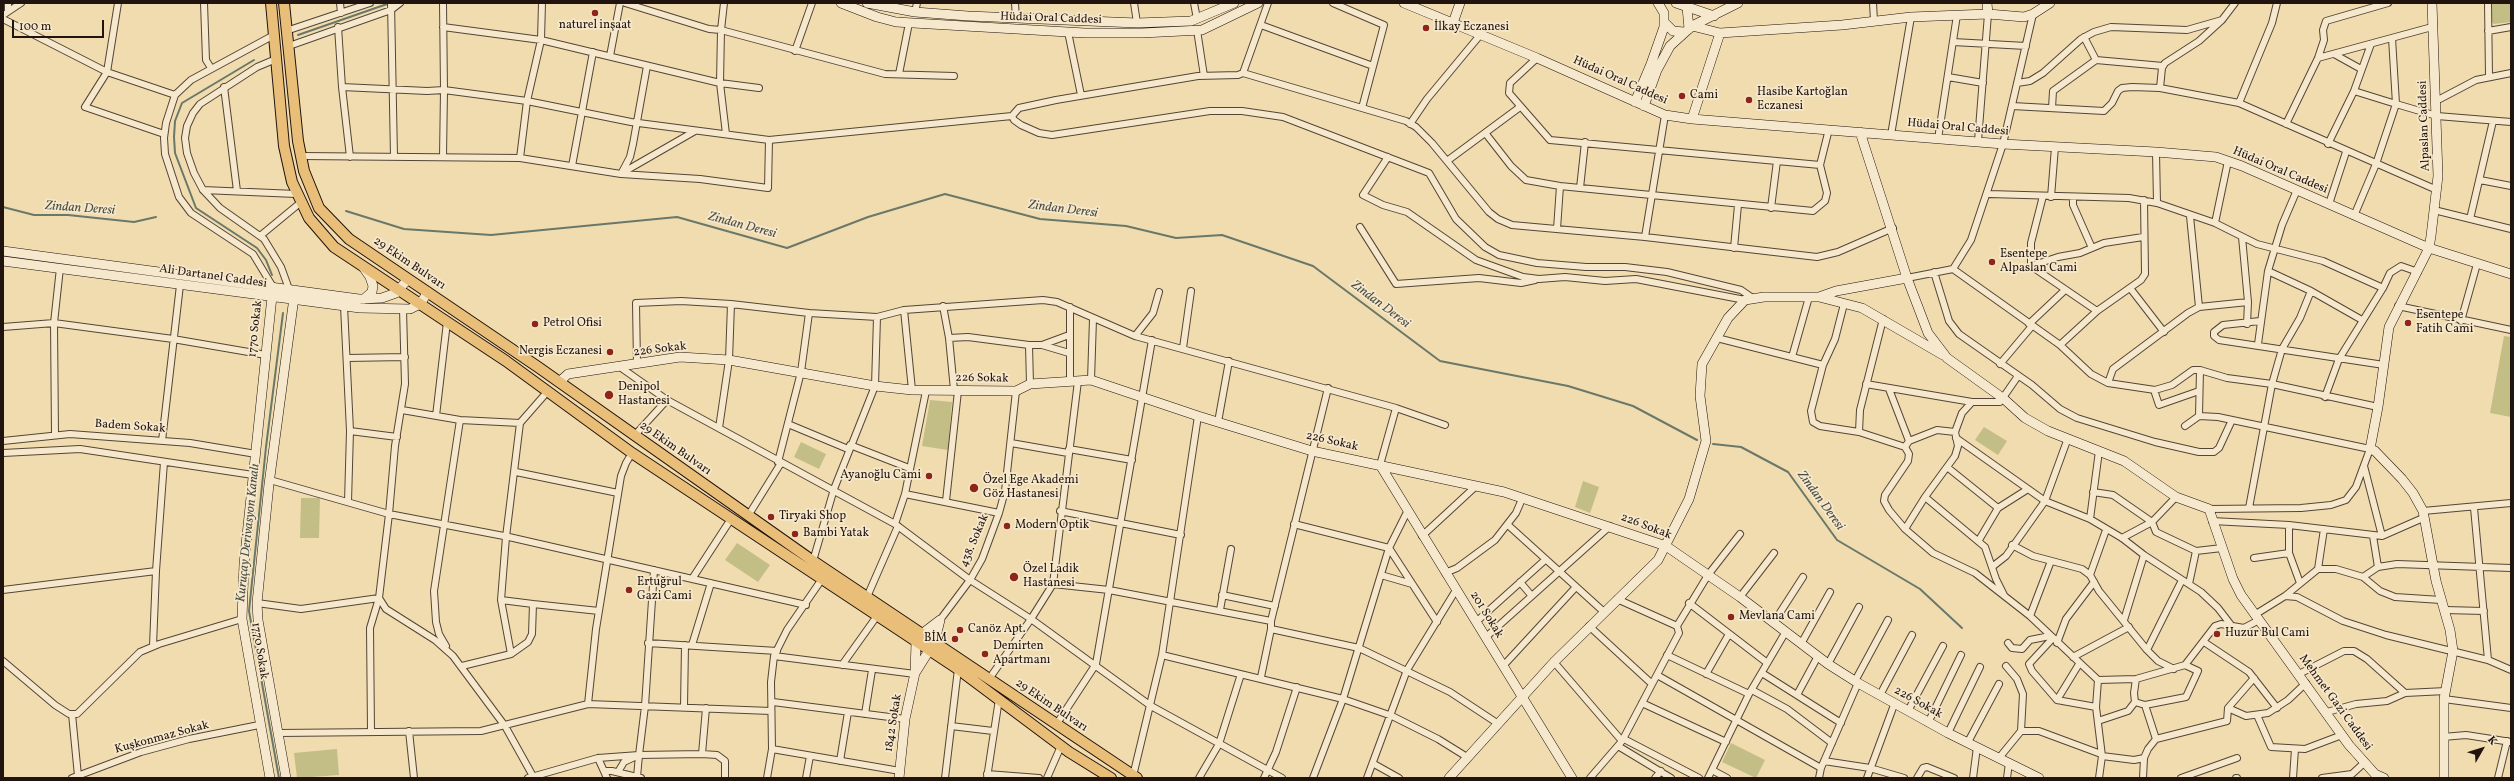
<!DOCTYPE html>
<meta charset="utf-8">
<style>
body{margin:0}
#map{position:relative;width:2514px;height:781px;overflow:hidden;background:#f1dcb0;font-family:Vollkorn,serif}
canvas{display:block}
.frame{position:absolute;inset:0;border:4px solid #21130d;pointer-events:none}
.north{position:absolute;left:2462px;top:729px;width:40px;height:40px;-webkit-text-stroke:3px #f6e8cc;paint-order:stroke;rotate:51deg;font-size:11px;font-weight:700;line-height:16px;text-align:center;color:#21130d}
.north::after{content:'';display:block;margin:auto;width:14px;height:18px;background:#21130d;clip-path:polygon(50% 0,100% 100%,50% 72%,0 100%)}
.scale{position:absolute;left:12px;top:20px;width:92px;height:18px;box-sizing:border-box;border:2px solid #21130d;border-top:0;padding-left:5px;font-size:12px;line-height:14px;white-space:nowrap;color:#21130d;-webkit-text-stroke:3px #f6e8cc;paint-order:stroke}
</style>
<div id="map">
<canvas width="2514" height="781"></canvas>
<div class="frame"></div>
<div class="north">K</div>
<div class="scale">100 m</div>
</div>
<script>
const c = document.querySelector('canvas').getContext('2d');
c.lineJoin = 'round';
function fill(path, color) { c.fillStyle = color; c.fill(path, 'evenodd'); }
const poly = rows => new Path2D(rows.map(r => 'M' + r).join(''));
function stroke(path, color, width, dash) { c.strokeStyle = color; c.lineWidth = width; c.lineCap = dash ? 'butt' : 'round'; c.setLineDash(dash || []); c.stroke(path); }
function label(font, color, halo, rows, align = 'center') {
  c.font = font + ' Vollkorn,serif'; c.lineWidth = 3.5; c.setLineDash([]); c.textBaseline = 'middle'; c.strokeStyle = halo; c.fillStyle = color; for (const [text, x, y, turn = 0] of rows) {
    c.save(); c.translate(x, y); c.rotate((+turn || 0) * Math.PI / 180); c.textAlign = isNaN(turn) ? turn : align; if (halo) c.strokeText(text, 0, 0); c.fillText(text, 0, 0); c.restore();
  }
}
fill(poly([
 [2491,3,2511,3,2511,22,2494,24,2491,21],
 [2504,336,2511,337,2511,417,2490,413],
 [930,400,952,402,948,450,922,446],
 [1984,427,2007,441,1998,455,1975,440],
 [801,442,826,454,819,469,794,457],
 [1583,481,1599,487,1590,513,1575,507],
 [301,498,320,498,319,538,300,538],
 [737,543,770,565,758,582,725,560],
 [1731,743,1765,760,1756,778,1722,762],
 [337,749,339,775,297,778,294,753]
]), '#c2be86');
stroke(poly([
 [298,35,390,3],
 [254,60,182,103,175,121,174,137,175,153,196,208,257,248,266,260,272,275],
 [3,207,34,215,68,215,134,222,156,217],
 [346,211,404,229,491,235,677,217,787,248,868,217,945,194,1040,219,1126,226,1176,238,1222,235,1313,266,1440,361,1568,386,1633,406,1697,440],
 [1713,444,1741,447,1788,472,1837,540,1920,589,1962,628],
 [279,778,249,611,266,447,283,313]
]), '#6a7869', 2);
const street = poly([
 [118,3,107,72,85,107,164,134],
 [204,3,206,60,211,68],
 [340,3,341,13],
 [391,3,394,157],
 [625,3,709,29,721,30,724,3],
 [1015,3,1016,19],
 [1134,3,1137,23],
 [1194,3,1197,19],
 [1333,3,1384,25,1362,108],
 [1873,3,1874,21],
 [2488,3,2489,76],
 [8,11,8,3],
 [915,12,917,3],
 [3,15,21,3],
 [3,19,107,72,175,95],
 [1261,25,1373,66],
 [338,27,342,87,427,91,444,90,443,3],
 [443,27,541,40,720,83,759,88],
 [1197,30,1204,76],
 [286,31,370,3],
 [2488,31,2511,27],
 [1068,32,1081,95],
 [2084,37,2096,60],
 [1953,42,2026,46],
 [289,46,391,10,400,3],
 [795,51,812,3],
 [2334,54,2361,69],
 [610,56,620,3],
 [1537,58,1510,83,1509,93,1550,140,1820,165],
 [2318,58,2432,27],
 [276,59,257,67,200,104,193,113,187,126,185,138,187,153,194,173,203,190,220,208,264,239,281,267,289,289],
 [1243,73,1268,3],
 [899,74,909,23],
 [1948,77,1983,83],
 [2017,83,2030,81,2043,73,2081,39,2094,32,2111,27,2187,30,2222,20],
 [224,87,237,191],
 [342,87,350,157],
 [2160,88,2162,68,2165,63,2199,41,2222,20,2235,3],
 [2354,91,2396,104,2392,38],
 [2436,101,2476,80,2511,73],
 [2239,103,2272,23,2277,3],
 [2012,106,2104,111,2112,103,2118,91,2122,88,2132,87,2160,88,2239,103,2437,190],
 [2052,108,2053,91,2096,60,2163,66],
 [1410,124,1427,99,1481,34],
 [2286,124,2318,58,2324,40,2323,30,2326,21,2388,3],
 [726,134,720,83,721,30,885,74,954,76],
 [1486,134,1511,166,1526,180,1560,186,1813,211,1825,201,1827,193,1820,165,1829,129],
 [1891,135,1911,17],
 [1938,139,1957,15],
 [1978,141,1988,14],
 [2328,144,2354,91,2371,44],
 [2156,152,2157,203],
 [301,156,520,158,527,101,631,122,769,140,1012,116],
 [443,157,444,90,527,101,541,40,542,3],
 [1388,157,1363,195,1383,205,1407,212,1476,260,1523,277,1539,279,1565,277,1605,281,1636,279,1745,300],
 [520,158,621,174,630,157,633,144,647,66],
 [1447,161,1520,107],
 [572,166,593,52],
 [622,173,695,131],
 [621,174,700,179,768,188,769,140],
 [2480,180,2511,186],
 [1580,188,1585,142],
 [203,190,296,194],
 [1989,194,2129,198,2157,203,2215,223,2257,244,2323,261,2383,288],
 [2043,196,2031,243,2031,266,2097,311],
 [2051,197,2055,147],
 [2073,197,2073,205,2092,248],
 [2329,204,2346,152],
 [1771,208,1777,161],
 [2434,210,2511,229],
 [2190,216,2199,307],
 [2354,216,2376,164,2396,104,2437,116,2511,122],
 [2470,219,2493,121],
 [2215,223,2228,161],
 [1360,227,1396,284,1479,278,1521,283,1535,280],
 [1557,229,1560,186],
 [260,236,300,203],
 [1645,237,1665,115],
 [2242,237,2248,302,2247,324],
 [1734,248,1738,205],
 [2031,266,2058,257,2080,253,2104,243,2143,237],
 [1953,269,2060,345,2091,374,2108,383,2155,390,2172,385,2193,370,2200,370,2227,378,2272,384,2378,407],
 [2268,271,2311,291,2362,320],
 [1934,272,1949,321,1959,334,2032,385,2060,409,2077,418,2155,442,2199,452,2214,452,2219,448,2232,420],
 [1907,278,1953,269,1971,240,2003,144,2033,14],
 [273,287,253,254,191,213,179,197,165,154,164,138,166,123,175,95,191,80,274,35],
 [2130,288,2164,332],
 [1754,299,1741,290,1667,272,1625,267,1586,267,1537,263,1499,255,1485,247,1456,219,1429,173,1283,117,1242,111,1210,111,1052,135,1039,133,1021,125,1014,120,1012,116,1019,108,1056,100,1198,76,1238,75,1243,73,1406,121,1416,127,1432,143,1489,212,1498,219,1512,225,1645,237,1817,257,1838,252,1893,228],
 [1844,304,1835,339,1823,365,1811,411,1813,422,1820,426,1859,432,1905,447,1909,441,1937,430,1955,432],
 [344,306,350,431,348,502],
 [943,306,949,338,954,390],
 [2398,306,2511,330],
 [403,309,405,384,395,446,389,514,379,598,386,609,435,640,453,656,505,726,534,778],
 [904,310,912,390],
 [2260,321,2223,325,2214,332,2214,336,2219,340,2384,365],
 [2461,321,2477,264],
 [2029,324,2065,290],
 [3,327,54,323,173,339,266,355],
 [1135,336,1153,313,1159,292],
 [949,338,968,337,1029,345,1042,345,1069,335],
 [1717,338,1823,365],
 [2258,344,2268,271,2282,225,2297,190],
 [1029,345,1030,384],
 [1042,345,1069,353],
 [2060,345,2097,311,2141,280,2145,274,2144,200],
 [1183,348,1191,291],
 [1792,357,1809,297],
 [347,358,405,357],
 [637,364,636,303,681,301,731,304,809,313,877,317,904,310,1043,300,1057,302,1135,336,1396,408,1380,465],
 [2000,364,2032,326],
 [620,367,667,400,895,524,970,580,1031,619,1151,706,1282,778],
 [1091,380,1093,319],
 [1070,381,1070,307],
 [2108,383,2113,369,2188,313,2199,307,2248,302],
 [1866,384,1972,402],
 [1889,389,1909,441],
 [2154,390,2159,405,2199,391],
 [2325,397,2339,359,2383,288,2390,273,2401,266,2418,272],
 [1396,408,1445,425],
 [402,410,460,420,520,423,506,537,501,600,511,654],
 [436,416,447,322],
 [2199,416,2200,370],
 [1218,422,1229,361],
 [520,423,548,391],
 [788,424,848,449],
 [2185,426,2199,416,2218,417,2370,449,2356,487,2346,500,2331,505,2301,508,2209,509],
 [719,428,729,360,731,304],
 [350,431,397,437],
 [1859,432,1860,410,1883,319],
 [55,435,54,323,60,268],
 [634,436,667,400],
 [1956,438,2045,501,2090,519,2122,538,2144,555,2201,592,2218,608,2231,625],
 [3,441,70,434,190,443,256,454],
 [162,441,180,285],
 [1011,443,1068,453],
 [850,445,909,468],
 [1905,447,1909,454,1908,461,1885,495,1884,501,1889,510,1905,529,1933,553,1975,573,2030,616,2098,680,2136,679,2185,665,2215,626,2221,624,2244,628,2259,620],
 [1069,449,1132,460],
 [3,453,80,449,253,475],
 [778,462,801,372,809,313],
 [2364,466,2382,536],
 [1947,467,1998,508],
 [516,472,618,493],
 [270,480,389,514,509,537,806,605],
 [2093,492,2113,495,2152,522,2156,532,2196,551,2222,548],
 [905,494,999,513],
 [1925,497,1985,547,1996,579,2004,595],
 [946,501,958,391],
 [2249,508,2272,384,2282,349,2300,318,2311,291],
 [2474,508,2488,660],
 [1060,511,1181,535],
 [2423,511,2511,503],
 [748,516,781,463],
 [2090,519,2099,451],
 [2212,521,2289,525,2382,536,2423,518],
 [895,524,905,494,926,391],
 [1294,524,1389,548,1437,622],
 [1508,525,1604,612],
 [2289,525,2289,553,2300,583],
 [1905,529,1925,497,1955,456,1958,446,1955,432,1962,413,1972,402,2000,402,2018,376],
 [1422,536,1475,487],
 [2373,536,2378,567],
 [2122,538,2152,522,2176,497],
 [1979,540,1998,508,2028,489],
 [2012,545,2033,556,2082,569,2090,575,2099,591,2147,650,2158,661,2174,669],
 [2254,558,2289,553],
 [813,561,834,489,875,386,877,317],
 [1992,567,2006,556,2045,501,2068,438],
 [2318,569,2324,529],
 [156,571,164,462],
 [1445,573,1457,568,1495,540,1516,513,1522,499],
 [1381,575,1412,584],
 [2090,575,2106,530],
 [2363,577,2378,567,2397,564,2511,568],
 [692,579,731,519],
 [1520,582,1531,595],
 [1053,584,1109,590,1271,621],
 [2189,584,2196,551],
 [3,590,156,571,153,646],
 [1222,595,1275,606],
 [2285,596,2318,569,2336,569,2363,577,2380,591,2395,597,2441,600],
 [867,597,898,526],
 [1740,597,1774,553],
 [257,603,301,609,379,598,370,628,371,731],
 [1689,603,1766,662],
 [533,604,599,611],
 [1220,610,1231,549],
 [2445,610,2484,611],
 [2256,614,2285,596,2297,597,2343,621,2386,635,2488,660,2511,670],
 [2030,616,2051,561],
 [940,620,970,580,982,559,999,513,1005,491,1016,391],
 [2124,620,2144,555],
 [1476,622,1545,560],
 [1774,622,1803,577],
 [1589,626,1652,684],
 [1677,626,1708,575,1740,534],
 [1271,629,1359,648,1450,692,1497,723],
 [1486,637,1610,526],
 [2053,638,2029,664,2032,671,2057,700,2096,707],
 [2204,642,2249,672,2277,708],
 [648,643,777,651],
 [2008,643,2012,648,2022,649,2030,640,2050,636],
 [2057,643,2066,619,2094,582],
 [1801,644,1830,592],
 [692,645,711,583],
 [446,646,439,634,436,622,434,591,460,420],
 [2147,650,2182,580],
 [1162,655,1343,699,1392,716,1438,739,1467,757],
 [1667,655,1749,694],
 [774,656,915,674],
 [2073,657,2129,627],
 [3,661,55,705,69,714,77,714,140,652,159,644,242,619],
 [1554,662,1622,741],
 [1828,664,1859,607],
 [842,665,877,616],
 [1504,665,1575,588],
 [462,666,511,654,528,642,532,634,533,604,501,600],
 [1762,673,1841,723],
 [1706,674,1729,634],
 [2299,674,2344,651,2354,651,2367,659,2405,693],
 [1657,675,1821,768],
 [1261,677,1271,629,1271,621,1328,388],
 [989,679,1031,619,1053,584,1078,381],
 [2136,679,2134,693,2135,702,2145,705,2156,739,2148,749,2144,758,2143,778],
 [2098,680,2096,707,2102,756,2099,778],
 [1855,681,1888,620],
 [1752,690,1787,709,1832,743],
 [1798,693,1818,656],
 [1880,695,1912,635],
 [2444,699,2511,708],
 [2057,700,2079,664],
 [773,702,905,719],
 [1642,703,1726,742],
 [588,704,596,629,621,476,626,463,632,453],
 [2145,705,2186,697,2198,671,2185,665],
 [684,707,685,645],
 [2228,708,2246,716,2268,713,2288,700,2306,683],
 [1908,711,1943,646],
 [2327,712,2356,704,2387,701,2405,693,2446,691],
 [72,714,78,776],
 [865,714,872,670],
 [2257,715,2271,747,2305,749,2342,735],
 [2098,721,2128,711,2135,702],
 [1928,723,1961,655],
 [1056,725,1096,664,1152,340],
 [951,726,993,731],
 [409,731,414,778],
 [2021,731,2039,731,2101,754],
 [278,733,481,731,588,704,771,711],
 [1948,733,1980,667],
 [2443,737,2466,735,2511,742],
 [1624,739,1699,778],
 [2156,739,2227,721,2228,708,2254,678],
 [1968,742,1999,684],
 [1618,746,1671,778],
 [772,749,900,771],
 [702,754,706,708],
 [2102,756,2134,760,2144,758],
 [598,758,607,778],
 [1999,758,2021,731,2023,694,2017,679,2006,666],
 [840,761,848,712],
 [1824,761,1870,768,1904,778],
 [1374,764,1399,778],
 [1712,770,1727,778],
 [604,771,612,771,641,778],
 [618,772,624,762,639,755,702,754,717,755,725,761,725,778],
 [987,774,1039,778],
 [1133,776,1162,655,1198,416],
 [637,777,639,755],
 [72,778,141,752,189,739,259,725],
 [528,778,598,758,639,755,645,706,654,570],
 [767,778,772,749,771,682,774,656,787,630,822,579],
 [806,778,810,756],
 [945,778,958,669],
 [987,778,999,699],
 [1047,778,1061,746],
 [1199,778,1219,744,1241,674],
 [1264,778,1276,752,1297,687],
 [1313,778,1343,699,1389,548,1407,512],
 [1367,778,1407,670,1456,590],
 [1590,778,1622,741,1679,633,1677,626,1617,599],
 [1655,778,1661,771],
 [1708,778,1749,694,1785,633],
 [1819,778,1821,768,1858,683],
 [1867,778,1894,705],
 [1917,778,1923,768,1927,767,1954,778],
 [1973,778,1977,747],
 [2007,778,2009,763],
 [2181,778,2237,758],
 [2236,778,2237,778],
 [2293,778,2295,749],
 [2322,778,2352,774,2364,763],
 [2498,778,2507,741]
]);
const secondary = poly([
 [841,3,877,17,896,22,1085,33,1142,33,1202,30,1258,3],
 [867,3,915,12,968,16,1137,23,1191,21,1234,3],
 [1404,3,1537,58,1665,115,1692,119,2003,144,2156,152,2216,157,2242,166,2429,248,2511,274],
 [1676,3,1714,16],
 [1987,3,1988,14],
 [2432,3,2438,176,2431,236,2429,248,2389,327,2378,407,2370,449,2375,451,2402,479,2413,493,2423,511,2436,581,2450,630,2453,651,2444,699,2444,778],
 [1687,7,1689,29],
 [1664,22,1673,31,1684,32],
 [1453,23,1460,3],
 [1692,26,1720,33],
 [1635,102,1651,64,1664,27,1664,13,1658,3],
 [1644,106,1657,70,1670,46,1692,26,1738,3],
 [1692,119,1720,33,1842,25,1911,17,1988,14,2024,17,2033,14,2050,3],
 [1860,132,1907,278,1928,333,1947,358,2004,399,2025,418,2048,431,2124,461,2176,497,2209,509,2233,579,2241,595,2349,745,2375,774,2384,778],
 [3,251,359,299,382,298,396,293,408,279],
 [3,261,360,308,410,309,420,304,428,292],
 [363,267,370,277,373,286,372,292,364,299],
 [1819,297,1862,308,1943,355],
 [559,382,568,374,680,357,729,360,875,386,912,390,1016,391,1030,384,1091,380,1198,416,1312,451,1504,492,1666,546,1740,597,1828,664,1858,683,1948,733,2039,778],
 [1380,465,1572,778],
 [915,673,935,641,940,620],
 [270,778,242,619,244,564,273,287],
 [286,778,258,620,257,603,269,484,295,290],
 [899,778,905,719,915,673,916,643,923,633,940,620],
 [1449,778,1554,662,1658,560,1689,499,1706,441,1700,396,1702,364,1728,318,1745,300,1764,297,1819,297,1836,291,1907,278]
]);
const primary = poly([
 [271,3,284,146,292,182,309,218,334,247,506,361,632,453,958,669,1069,752,1111,778],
 [284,3,298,141,304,171,319,208,349,239,538,367,813,561,1137,778]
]);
stroke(street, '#554536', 8);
stroke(secondary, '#21130d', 10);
stroke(primary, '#21130d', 12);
stroke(street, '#f6e8cc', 6);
stroke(secondary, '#f6e8cc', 9);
stroke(primary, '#e8be78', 10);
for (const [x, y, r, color] of [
 [595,13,4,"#8f2418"],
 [1426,28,4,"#8f2418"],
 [1682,96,4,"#8f2418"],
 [1749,100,4,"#8f2418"],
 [1992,262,4,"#8f2418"],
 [2408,323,4,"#8f2418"],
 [535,324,4,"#8f2418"],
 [610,352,4,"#8f2418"],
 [609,395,5,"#8f2418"],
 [929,476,4,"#8f2418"],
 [974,488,5,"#8f2418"],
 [771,517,4,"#8f2418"],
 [1007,526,4,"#8f2418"],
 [795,534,4,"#8f2418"],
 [1014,577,5,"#8f2418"],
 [629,590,4,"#8f2418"],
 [1731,617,4,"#8f2418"],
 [960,630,4,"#8f2418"],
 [2217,634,4,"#8f2418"],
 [955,639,4,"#8f2418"],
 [985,654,4,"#8f2418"]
]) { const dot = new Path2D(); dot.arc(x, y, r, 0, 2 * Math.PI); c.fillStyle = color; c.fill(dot); stroke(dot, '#f6e8cc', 1.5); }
label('12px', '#21130d', '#f6e8cc', [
 ["Hüdai Oral Caddesi",1051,19,2],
 ["Hüdai Oral Caddesi",1620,81,24],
 ["Alpaslan Caddesi",2425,126,-92],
 ["Hüdai Oral Caddesi",1958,128,5],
 ["Hüdai Oral Caddesi",2280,171,23],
 ["29 Ekim Bulvarı",409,264,34],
 ["Ali Dartanel Caddesi",213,277,8],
 ["1770 Sokak",256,329,-84],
 ["226 Sokak",660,350,-7],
 ["226 Sokak",982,379,1],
 ["Badem Sokak",130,427,4],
 ["226 Sokak",1332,442,13],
 ["29 Ekim Bulvarı",675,449,35],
 ["226 Sokak",1646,527,21],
 ["438. Sokak",975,541,-67],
 ["201 Sokak",1486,615,58],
 ["1770 Sokak",259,651,81],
 ["226 Sokak",1918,703,29],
 ["Mehmet Gazi Caddesi",2335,703,54],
 ["29 Ekim Bulvarı",1051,706,34],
 ["1842 Sokak",894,723,-81],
 ["Kuşkonmaz Sokak",162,738,-15]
]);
label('12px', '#21130d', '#f6e8cc', [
 ["naturel inşaat",595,26,"center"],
 ["İlkay Eczanesi",1434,28],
 ["Hasibe Kartoğlan",1757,93],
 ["Eczanesi",1757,107],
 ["Cami",1690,96],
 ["Esentepe",2000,255],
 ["Alpaslan Cami",2000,269],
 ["Esentepe",2416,316],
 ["Fatih Cami",2416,330],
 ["Petrol Ofisi",543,324],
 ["Nergis Eczanesi",602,352,"right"],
 ["Denipol",618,388],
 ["Hastanesi",618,402],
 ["Ayanoğlu Cami",921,476,"right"],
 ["Özel Ege Akademi",983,481],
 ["Göz Hastanesi",983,495],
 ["Tiryaki Shop",779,517],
 ["Modern Optik",1015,526],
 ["Bambi Yatak",803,534],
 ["Özel Ladik",1023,570],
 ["Hastanesi",1023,584],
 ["Ertuğrul",637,583],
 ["Gazi Cami",637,597],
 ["Mevlana Cami",1739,617],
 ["Canöz Apt.",968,630],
 ["Huzur Bul Cami",2225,634],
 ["BİM",947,639,"right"],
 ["Demirten",993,647],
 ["Apartmanı",993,661]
], 'left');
label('italic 13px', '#4c4e43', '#f6e8cc', [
 ["Zindan Deresi",80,209,4],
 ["Zindan Deresi",1063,210,7],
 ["Zindan Deresi",742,226,15],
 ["Zindan Deresi",1380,305,37],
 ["Zindan Deresi",1820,501,54],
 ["Kuruçay Derivasyon Kanalı",249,533,-84]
]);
</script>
